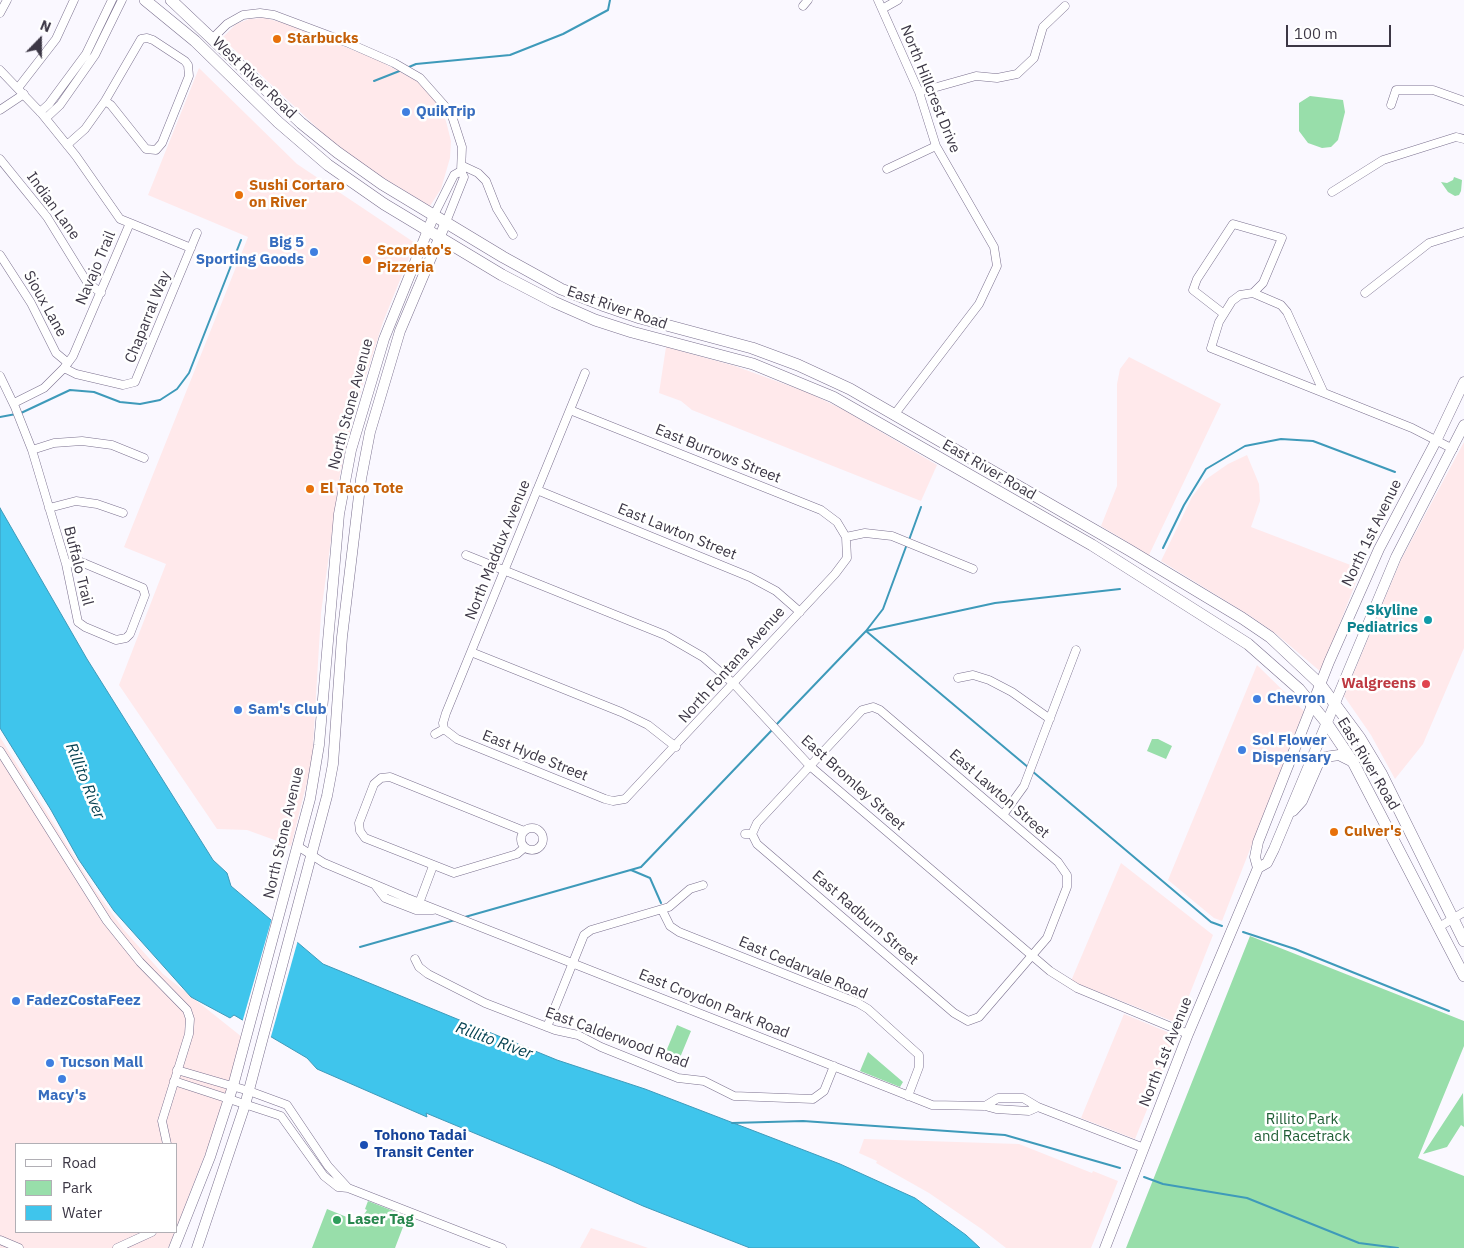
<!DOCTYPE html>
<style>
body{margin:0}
#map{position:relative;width:1464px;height:1248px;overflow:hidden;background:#faf8ff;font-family:"IBM Plex Sans",sans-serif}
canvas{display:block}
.legend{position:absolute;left:15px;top:1143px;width:162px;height:90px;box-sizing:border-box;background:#fff;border:1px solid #b1afb5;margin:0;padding:6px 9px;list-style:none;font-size:15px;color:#3c3745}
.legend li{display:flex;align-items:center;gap:10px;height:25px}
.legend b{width:25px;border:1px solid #b1afb5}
.north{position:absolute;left:15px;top:15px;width:50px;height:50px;-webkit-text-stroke:4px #fff;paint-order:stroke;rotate:22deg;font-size:14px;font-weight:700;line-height:20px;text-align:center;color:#3c3745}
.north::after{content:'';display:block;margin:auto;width:18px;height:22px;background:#3c3745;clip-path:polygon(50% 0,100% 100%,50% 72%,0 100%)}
.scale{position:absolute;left:1286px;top:25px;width:105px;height:22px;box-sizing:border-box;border:2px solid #3c3745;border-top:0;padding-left:6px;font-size:15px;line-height:18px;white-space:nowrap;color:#3c3745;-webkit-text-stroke:4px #fff;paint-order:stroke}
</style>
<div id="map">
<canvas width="1464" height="1248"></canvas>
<ul class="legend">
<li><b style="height:6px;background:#fff"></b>Road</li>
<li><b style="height:14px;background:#98deaa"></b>Park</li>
<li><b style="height:14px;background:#3fc5ec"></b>Water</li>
</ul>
<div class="north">N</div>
<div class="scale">100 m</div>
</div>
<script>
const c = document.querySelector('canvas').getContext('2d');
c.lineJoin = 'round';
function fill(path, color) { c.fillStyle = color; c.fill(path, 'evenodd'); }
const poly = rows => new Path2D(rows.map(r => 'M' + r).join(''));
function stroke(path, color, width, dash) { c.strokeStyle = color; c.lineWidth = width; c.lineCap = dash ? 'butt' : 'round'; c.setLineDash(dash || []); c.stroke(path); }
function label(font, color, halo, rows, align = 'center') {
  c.font = font + ' "IBM Plex Sans",sans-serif'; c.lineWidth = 5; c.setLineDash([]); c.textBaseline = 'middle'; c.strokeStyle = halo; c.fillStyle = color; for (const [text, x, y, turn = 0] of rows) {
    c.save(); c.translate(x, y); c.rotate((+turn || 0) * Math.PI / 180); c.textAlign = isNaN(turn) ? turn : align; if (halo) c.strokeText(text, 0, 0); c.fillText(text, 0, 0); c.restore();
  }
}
fill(poly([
 [265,18,287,24,378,60,422,84,436,101,446,121,451,141,450,158,441,189,430,206,374,172,330,140,222,38,236,24,249,19],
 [199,68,297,164,415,243,383,322,355,410,340,474,321,613,312,762,291,846,247,830,217,829,119,685,166,564,124,547,248,237,148,195],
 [666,347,735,366,809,393,844,410,937,465,921,501,692,410,681,401,659,393],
 [1129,357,1221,404,1149,555,1101,526,1117,486,1117,384,1120,369],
 [1464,442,1464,648,1423,744,1395,779,1371,735,1344,696,1401,560],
 [1247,455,1259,484,1260,501,1251,527,1361,569,1321,672,1275,633,1249,615,1161,561,1192,497,1205,480,1228,464],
 [1257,665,1304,711,1222,921,1214,918,1168,880],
 [0,737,95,890,124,930,163,974,242,1037,216,1126,176,1229,176,1144,16,1144,16,1232,175,1232,168,1248,0,1248],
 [1121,863,1213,935,1179,1021,1172,1021,1071,981],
 [1124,1014,1177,1036,1135,1139,1081,1118],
 [864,1139,1019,1144,1092,1173,1093,1171,1118,1181,1091,1248,1006,1248,983,1230,929,1193,876,1163,877,1161,859,1153],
 [591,1228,648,1248,580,1248]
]), '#ffe9eb');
fill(poly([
 [1310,96,1343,100,1345,112,1338,140,1331,147,1322,148,1308,143,1299,131,1299,103],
 [1454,177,1462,180,1461,191,1459,195,1455,196,1448,192,1441,182,1447,183,1453,180],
 [1152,739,1158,739,1172,746,1166,759,1147,751],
 [1250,936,1464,1021,1464,1046,1418,1158,1464,1176,1464,1248,1126,1248],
 [677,1025,691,1031,679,1060,665,1054],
 [868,1052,903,1082,900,1087,860,1071],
 [1463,1093,1464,1127,1461,1125,1447,1147,1423,1154],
 [368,1201,401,1214,396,1225,403,1227,395,1248,312,1248,327,1209,359,1222,367,1210,365,1209]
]), '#98deaa');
const water = poly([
 [0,508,87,659,213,860,227,873,231,886,323,964,557,1060,645,1089,840,1164,915,1198,966,1235,980,1248,750,1248,643,1206,551,1165,426,1113,427,1117,317,1069,307,1058,234,1015,230,1018,191,997,114,911,79,860,51,810,0,728,0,508]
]);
fill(water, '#3fc5ec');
stroke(water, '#3e9aba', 1);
fill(poly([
 [272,918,298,940,270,1040,242,1023]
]), '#faf8ff');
stroke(poly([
 [409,67,416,64,510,55,563,34,608,10,610,0],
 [374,81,402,70],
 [21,413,70,390,94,392,120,402,140,404,160,400,177,389,189,373,241,240],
 [0,417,16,414],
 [909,540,921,507],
 [907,544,883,609,866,631,1029,768],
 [1163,548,1184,505,1206,469,1245,446,1281,439,1313,441,1395,472],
 [775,726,866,631,995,603,1120,589],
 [1032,771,1211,922,1222,926],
 [631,870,650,878,661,903],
 [465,917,641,867,772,730],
 [1243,932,1295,949,1449,1011],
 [360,947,455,920],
 [732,1123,803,1121,1005,1135,1120,1168],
 [1144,1177,1163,1184,1247,1198,1359,1243,1398,1248]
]), '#3e9aba', 2);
const street = poly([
 [878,0,919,92,936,146,994,247,997,266,979,304,894,415],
 [803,6,808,0],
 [882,9,898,0],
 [0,13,7,0],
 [213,38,227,24,243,15,260,13,274,15,346,42,394,63,420,78,451,113,462,147,461,171,464,177,446,222],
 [0,70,42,114,76,156,120,219,130,223,73,356,64,368,44,388,14,403],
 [18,88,56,39,74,0],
 [919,92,976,76,997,78,1017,74,1034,58,1043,27,1065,6],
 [1391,105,1396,90,1433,90,1464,101],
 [0,110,24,94],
 [40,112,49,104,86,54,112,0],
 [46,118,60,105,95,55,122,0],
 [67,145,85,129,105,101,141,39,147,38,153,40,185,61,188,65,189,76,162,143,156,150,146,149,111,105,105,101],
 [0,159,47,217,87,282,101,293],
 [463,166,478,173,486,181,497,209,513,235],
 [887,169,936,146],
 [1332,192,1383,160,1456,137,1464,139],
 [434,215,454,175,461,171],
 [130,223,191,248],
 [0,255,31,303,56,353,68,363],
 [1365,293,1429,243,1464,232],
 [1224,314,1193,290,1197,279,1233,224,1282,238,1263,283,1253,293],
 [64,368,76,374,123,385,135,382,197,233],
 [0,376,15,407,32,450,66,564,78,622,85,627,116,640,126,638,130,634,145,595,143,588,81,562,66,564],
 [1323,391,1287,312,1281,305,1253,293,1240,295,1232,301,1219,322,1211,348,1412,428,1453,449],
 [570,410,821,510,837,522,846,537],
 [32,450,54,443,82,441,112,445,144,458],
 [537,490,750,577,776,591,800,612],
 [49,508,76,501,97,504,123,513],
 [846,537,865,533,892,536,973,569],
 [466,555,665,635,703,657,734,684,810,766,1050,971,1077,988,1188,1034],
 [471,652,621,712,648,725,676,747],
 [958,678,973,675,989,680,1012,692,1050,719],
 [444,729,457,739,605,799,613,801,625,799,835,574,847,558,846,537],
 [435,734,444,729,443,723,446,713,585,373],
 [0,751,107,921,140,962,187,1010,190,1019,189,1034,162,1121,167,1144],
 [1003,815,1024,786,1076,650],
 '521 839a11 11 0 1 1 22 0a11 11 0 1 1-22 0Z',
 [524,831,390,777,381,778,374,784,359,823,360,831,365,838,454,873,517,854,524,848],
 [745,834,752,834,757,844,954,1013,968,1021,979,1017,1047,938,1067,887,1067,875,1058,862,880,710,873,707,862,710,757,823,752,834],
 [299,847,324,863,407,898,932,1105,985,1106,996,1109,1029,1111,1038,1107],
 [375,885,385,898,416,910,433,910],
 [418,906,433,866],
 [662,910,670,926,679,932,858,1003,868,1009,919,1055,919,1067,908,1096],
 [1439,927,1464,912],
 [415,959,419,967,428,974,485,1003,555,1030,578,1035,601,1047,678,1078,704,1081,734,1096,813,1099,824,1091,834,1066],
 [547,1027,584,935,591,930,669,907,690,889,703,885],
 [177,1070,249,1091,287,1105,328,1166,348,1188],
 [174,1081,281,1116,324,1176,338,1187,348,1188,502,1248],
 [985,1106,998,1098,1023,1098,1038,1107,1144,1148],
 [0,1240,19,1248],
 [117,1248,152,1232]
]);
const secondary = poly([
 [1293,811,1302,801,1319,762,1325,757,1339,755,1353,762],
 [1258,868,1267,863,1274,849,1396,557,1464,425],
 [174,1248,210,1157,233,1086,310,799,319,745,339,514,351,450,384,339,434,215],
 [197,1248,245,1105,327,796,333,764,342,637,361,479,370,432,400,331,446,222],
 [1105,1248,1188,1034,1258,868,1255,857,1258,842,1329,662,1379,549,1436,441,1464,382]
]);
const primary = poly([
 [145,0,195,41,278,122,328,165,384,204,502,275,554,302,595,320,632,332,753,364,833,397,1092,545,1248,644,1299,689,1326,722,1353,762,1464,976],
 [171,0,301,123,337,152,382,184,503,257,561,289,602,305,640,318,752,348,798,365,850,389,1129,550,1242,618,1270,637,1320,684,1360,738,1381,773,1464,941]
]);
stroke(street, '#7b718f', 9);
stroke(secondary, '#7b718f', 11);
stroke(primary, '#7b718f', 12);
stroke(street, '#fff', 8);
stroke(secondary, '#fff', 10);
stroke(primary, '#fff', 11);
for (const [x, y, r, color] of [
 [277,39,5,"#e8710a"],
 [406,112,5,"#3f7fe0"],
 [239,195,5,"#e8710a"],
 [314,252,5,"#3f7fe0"],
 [367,260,5,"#e8710a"],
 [310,489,5,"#e8710a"],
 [1428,620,5,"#0f9aa8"],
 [1426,684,5,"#e0444e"],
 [1257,699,5,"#3f7fe0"],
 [238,710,5,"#3f7fe0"],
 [1242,750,5,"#3f7fe0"],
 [1334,832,5,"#e8710a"],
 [16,1001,5,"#3f7fe0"],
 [50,1063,5,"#3f7fe0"],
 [62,1079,5,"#3f7fe0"],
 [364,1145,5,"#1a4fb4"],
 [337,1220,5,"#2e9e5b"]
]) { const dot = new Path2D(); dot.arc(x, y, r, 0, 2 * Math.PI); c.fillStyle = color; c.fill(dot); stroke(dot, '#fff', 2); }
label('bold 15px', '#c56008', '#fff', [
 ["Starbucks",287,39],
 ["Sushi Cortaro",249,186],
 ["on River",249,203],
 ["Scordato's",377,251],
 ["Pizzeria",377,268],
 ["El Taco Tote",320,489],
 ["Culver's",1344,832]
], 'left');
label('15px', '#3c3745', '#fff', [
 ["West River Road",254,78,44],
 ["North Hillcrest Drive",930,89,68],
 ["Indian Lane",53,206,54],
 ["Navajo Trail",96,268,-67],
 ["Sioux Lane",45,304,61],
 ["East River Road",617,308,19],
 ["Chaparral Way",148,317,-68],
 ["North Stone Avenue",351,404,-75],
 ["East Burrows Street",718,454,22],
 ["East River Road",989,470,30],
 ["East Lawton Street",677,532,22],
 ["North 1st Avenue",1372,533,-64],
 ["North Maddux Avenue",498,550,-68],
 ["Buffalo Trail",78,566,76],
 ["North Fontana Avenue",732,665,-48],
 ["East Hyde Street",535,756,22],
 ["East River Road",1368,764,59],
 ["East Bromley Street",853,783,42],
 ["East Lawton Street",999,794,41],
 ["North Stone Avenue",284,833,-77],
 ["East Radburn Street",865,918,41],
 ["East Cedarvale Road",803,968,23],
 ["East Croydon Park Road",714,1004,22],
 ["East Calderwood Road",617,1038,20],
 ["North 1st Avenue",1166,1052,-68]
]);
label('bold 15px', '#366cbe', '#fff', [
 ["QuikTrip",416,112],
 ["Big 5",304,243,"right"],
 ["Sporting Goods",304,260,"right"],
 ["Chevron",1267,699],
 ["Sam's Club",248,710],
 ["Sol Flower",1252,741],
 ["Dispensary",1252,758],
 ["FadezCostaFeez",26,1001],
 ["Tucson Mall",60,1063],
 ["Macy's",62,1096,"center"]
], 'left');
label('bold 15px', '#0d838f', '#fff', [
 ["Skyline",1418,611],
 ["Pediatrics",1418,628]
], 'right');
label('bold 15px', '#be3a42', '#fff', [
 ["Walgreens",1416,684]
], 'right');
label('15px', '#205e36', '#fff', [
 ["Rillito Park",1302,1120],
 ["and Racetrack",1302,1137]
]);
label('bold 15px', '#164399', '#fff', [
 ["Tohono Tadai",374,1136],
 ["Transit Center",374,1153]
], 'left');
label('bold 15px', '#27864d', '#fff', [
 ["Laser Tag",347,1220]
], 'left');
label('italic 16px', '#054151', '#fff', [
 ["Rillito River",85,781,68],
 ["Rillito River",494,1041,20]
]);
</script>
